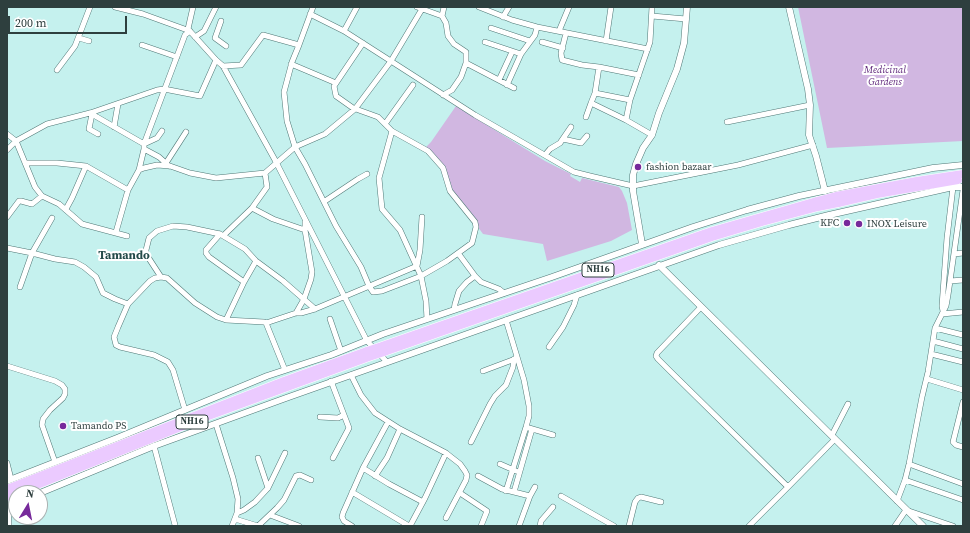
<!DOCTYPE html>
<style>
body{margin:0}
#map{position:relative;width:970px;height:533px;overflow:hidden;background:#c5f1ee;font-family:"Source Serif 4",serif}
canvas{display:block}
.frame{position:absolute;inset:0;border:8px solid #2e3f3e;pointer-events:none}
.north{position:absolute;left:8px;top:485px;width:40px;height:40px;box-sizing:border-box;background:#fff;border:1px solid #abb2b2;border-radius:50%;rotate:10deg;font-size:11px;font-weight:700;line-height:16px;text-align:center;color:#2e3f3e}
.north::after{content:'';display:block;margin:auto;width:14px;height:18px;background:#772a9b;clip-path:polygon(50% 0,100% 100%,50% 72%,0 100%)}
.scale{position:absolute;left:8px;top:16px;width:119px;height:18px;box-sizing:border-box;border:2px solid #2e3f3e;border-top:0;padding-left:5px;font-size:12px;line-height:14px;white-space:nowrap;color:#2e3f3e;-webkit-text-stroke:3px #fff;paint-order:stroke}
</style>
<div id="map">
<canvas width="970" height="533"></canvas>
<div class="frame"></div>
<div class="north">N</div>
<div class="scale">200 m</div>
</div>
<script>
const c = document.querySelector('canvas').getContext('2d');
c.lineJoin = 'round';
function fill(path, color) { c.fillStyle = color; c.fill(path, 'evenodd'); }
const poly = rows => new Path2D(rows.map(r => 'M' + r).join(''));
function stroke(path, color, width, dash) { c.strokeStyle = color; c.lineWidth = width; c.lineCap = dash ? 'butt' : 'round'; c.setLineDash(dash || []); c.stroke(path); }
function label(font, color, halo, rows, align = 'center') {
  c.font = font + ' "Source Serif 4",serif'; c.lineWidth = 4; c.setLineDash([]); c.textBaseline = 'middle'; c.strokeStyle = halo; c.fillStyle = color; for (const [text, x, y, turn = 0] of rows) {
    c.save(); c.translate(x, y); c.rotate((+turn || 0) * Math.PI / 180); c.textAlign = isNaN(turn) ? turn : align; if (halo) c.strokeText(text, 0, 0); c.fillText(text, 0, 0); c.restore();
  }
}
fill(poly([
 [798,7,963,7,963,141,827,148],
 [456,106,545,161,571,174,570,176,580,182,582,178,619,187,622,191,627,203,632,230,611,241,547,261,543,244,483,234,451,190,443,166,425,148,431,142]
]), '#d1b7e1');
const minor = poly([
 [115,7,143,14,190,31],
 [193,7,188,29,216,60,223,66,275,160,367,341,387,362],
 [313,7,299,45,292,62,284,92,287,121,295,147,305,164,336,226,361,267,369,286,373,292,382,291,421,276,447,261,472,243,476,227,475,222,450,191,443,168,428,151,392,131],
 [417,7,442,16,446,23,448,36,454,44,466,52,466,63,461,77,452,90,443,95],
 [479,7,512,20,537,27,648,49],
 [310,14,344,31,475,115,574,172,590,176,633,186,738,165,813,145],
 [442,16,444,7],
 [652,16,686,19],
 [503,17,509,7],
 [221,21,215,38,226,46],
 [491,28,530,41],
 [344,31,357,7],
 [559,31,569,7],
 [566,33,561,53,562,60,582,65,599,67],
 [195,37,204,31,216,7],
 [79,38,89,41],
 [606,41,611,7],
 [485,42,521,54],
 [542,42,563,48],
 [363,43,334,86,336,96,353,108,378,117,392,131,379,178,382,209,400,230,421,276,426,301,427,319],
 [142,45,177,57],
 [466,63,514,88],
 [291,64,336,83],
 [223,66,241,65,263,35,299,45],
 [57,70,75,46,90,7],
 [499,80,512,52],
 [507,85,521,54,535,35,537,27],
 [595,93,599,67,639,75],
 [630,100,595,93,591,103,626,120,652,135],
 [90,113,144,144,157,138,162,131],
 [92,114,89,129,98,134],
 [586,117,591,103],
 [626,120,630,100,650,42,652,7],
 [727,122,810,105],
 [385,124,413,85],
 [114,127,118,104],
 [7,134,16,141,35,187,42,196,59,204,82,224,127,236],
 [563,139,581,143,587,136],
 [7,150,16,141,47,124,90,113,157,90,164,89,200,96,216,60],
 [545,155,550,149,560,143,571,127],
 [26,163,57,163,86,166,128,190],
 [166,163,186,132],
 [169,166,159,157,144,149,144,144,185,35,190,31],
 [139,170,144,149],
 [325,201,358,179,367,174],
 [252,208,273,219,305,230],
 [66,209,72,198,86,166],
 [7,217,19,201,21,201,32,204,42,196],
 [116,232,128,190,139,170,144,168,157,165,170,166,190,173,216,178,265,173,295,147,325,134,355,109,391,61,422,9],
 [220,234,206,250,206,253,209,257,244,282],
 [224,235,252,208,267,187,265,173],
 [7,248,32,253,55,259,75,262,84,267,96,277,103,293,115,299,128,304],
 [458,253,475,276,481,282,499,289,504,293],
 [954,254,963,253],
 [161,277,146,254,146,250,149,238,157,231,173,226,187,227,220,234,245,249,256,261,283,281,315,309],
 [950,281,963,280],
 [20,287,32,253,52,218],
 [701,307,657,353,656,356,658,359,670,371,788,487,835,439],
 [454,310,455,304,459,291,467,282,475,276],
 [943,311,942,306,947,238,953,187],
 [296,313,304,299,311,279,312,272,305,230,305,221],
 [942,314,963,312],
 [330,319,341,351],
 [226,320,244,282,256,261],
 [266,323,296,313,301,313,315,309,417,266,420,250,422,217],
 [935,328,963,335],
 [933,341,963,349],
 [549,347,563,327,574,305,577,295],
 [931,354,963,362],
 [7,366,55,381,62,385,65,389,65,394,63,398,50,410,43,419,42,425,55,462],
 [483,371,515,359],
 [351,375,361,395,375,413,400,429,446,453,460,464,465,471,467,475,466,480,446,518],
 [927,379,963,390],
 [331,381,349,428,333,458],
 [963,402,953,442,956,445,963,447],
 [185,410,173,370,168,362,154,355,120,347,116,345,114,337,118,327,128,304,150,281,155,278,161,277,167,278,195,303,217,317,226,320,264,322,266,323,285,370],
 [320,417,338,418,344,415],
 [216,424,233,478,238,499,237,513,232,526],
 [529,428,553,435],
 [832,435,848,404],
 [471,442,490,404,495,396,506,385,513,367,514,359],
 [154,446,175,525],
 [258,458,268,488],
 [7,463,11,479],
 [500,464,516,471],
 [909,464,963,484],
 [363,468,389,484,423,502],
 [375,476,387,458,400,429],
 [478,476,502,489,530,496],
 [905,480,963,500],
 [506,491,526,427,529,416,529,406,524,380,506,320],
 [352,492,409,526],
 [514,492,532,429],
 [460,493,487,511,481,526],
 [561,496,614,526],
 [897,501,905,480,909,464,922,397,928,372,935,328,946,306,948,295,963,190],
 [8,506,9,526],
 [237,513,244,510,255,502,268,488,285,453],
 [270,515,299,526],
 [235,519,258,526],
 [258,526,277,508,284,500,296,476,300,475,311,480],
 [352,526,344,521,342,517,343,513,363,468,388,422],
 [410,526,425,498,446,453],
 [519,526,530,496,535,487],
 [540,526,541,521,553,507],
 [629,526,635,502,638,498,641,497,661,502],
 [749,526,788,487],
 [895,526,906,510,953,526]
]);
const tertiary = poly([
 [789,7,808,89,810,105,809,135,816,156,825,191],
 [642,244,633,191,633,175,636,164,643,148,652,135,659,113,677,69,684,43,687,7],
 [659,265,923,526],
 [7,481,117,438,267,376,331,355,383,334,552,277,693,227,747,210,799,196,933,168,963,165],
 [40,493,154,446,286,398,719,245,789,225,829,215,953,187,963,187],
 [7,506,16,503]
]);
const trunk = poly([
 [836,196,917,181,963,174],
 [838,203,877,194,958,180],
 [382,346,712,231,817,201],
 [384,352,712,237,762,222,818,207],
 [7,489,284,381,367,351],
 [17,493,203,418,369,357],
 [7,497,16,494]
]);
stroke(minor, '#507876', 6);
stroke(tertiary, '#507876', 7);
stroke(trunk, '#fff', 9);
stroke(minor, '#fff', 5);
stroke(tertiary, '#fff', 6);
stroke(trunk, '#ebcaff', 8);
const trunkBridge = poly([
 [817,201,836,196],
 [818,207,838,203],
 [367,351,382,346],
 [369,357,384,352]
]);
stroke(trunkBridge, '#fff', 9, []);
stroke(trunkBridge, '#ebcaff', 8);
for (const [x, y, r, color] of [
 [638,167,4,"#772a9b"],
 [847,223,4,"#772a9b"],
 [859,224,4,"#772a9b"],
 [63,426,4,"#772a9b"]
]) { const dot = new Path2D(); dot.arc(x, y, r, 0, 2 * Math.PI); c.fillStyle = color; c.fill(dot); stroke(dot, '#fff', 1.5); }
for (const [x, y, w] of [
 [598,270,32],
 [192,422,32]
]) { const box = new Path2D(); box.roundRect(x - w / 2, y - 7, w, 14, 3); c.fillStyle = '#fff'; c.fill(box); stroke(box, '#2e3f3e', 1); }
label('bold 9px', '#2e3f3e', null, [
 ["NH16",598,270],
 ["NH16",192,422]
]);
label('italic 10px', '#642e7f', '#fff', [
 ["Medicinal",885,70],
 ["Gardens",885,82]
]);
label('10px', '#2e3f3e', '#fff', [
 ["fashion bazaar",646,167],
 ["KFC",839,223,"right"],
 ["INOX Leisure",867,224],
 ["Tamando PS",71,426]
], 'left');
label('bold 12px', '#244b4a', '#fff', [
 ["Tamando",124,256]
]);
</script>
